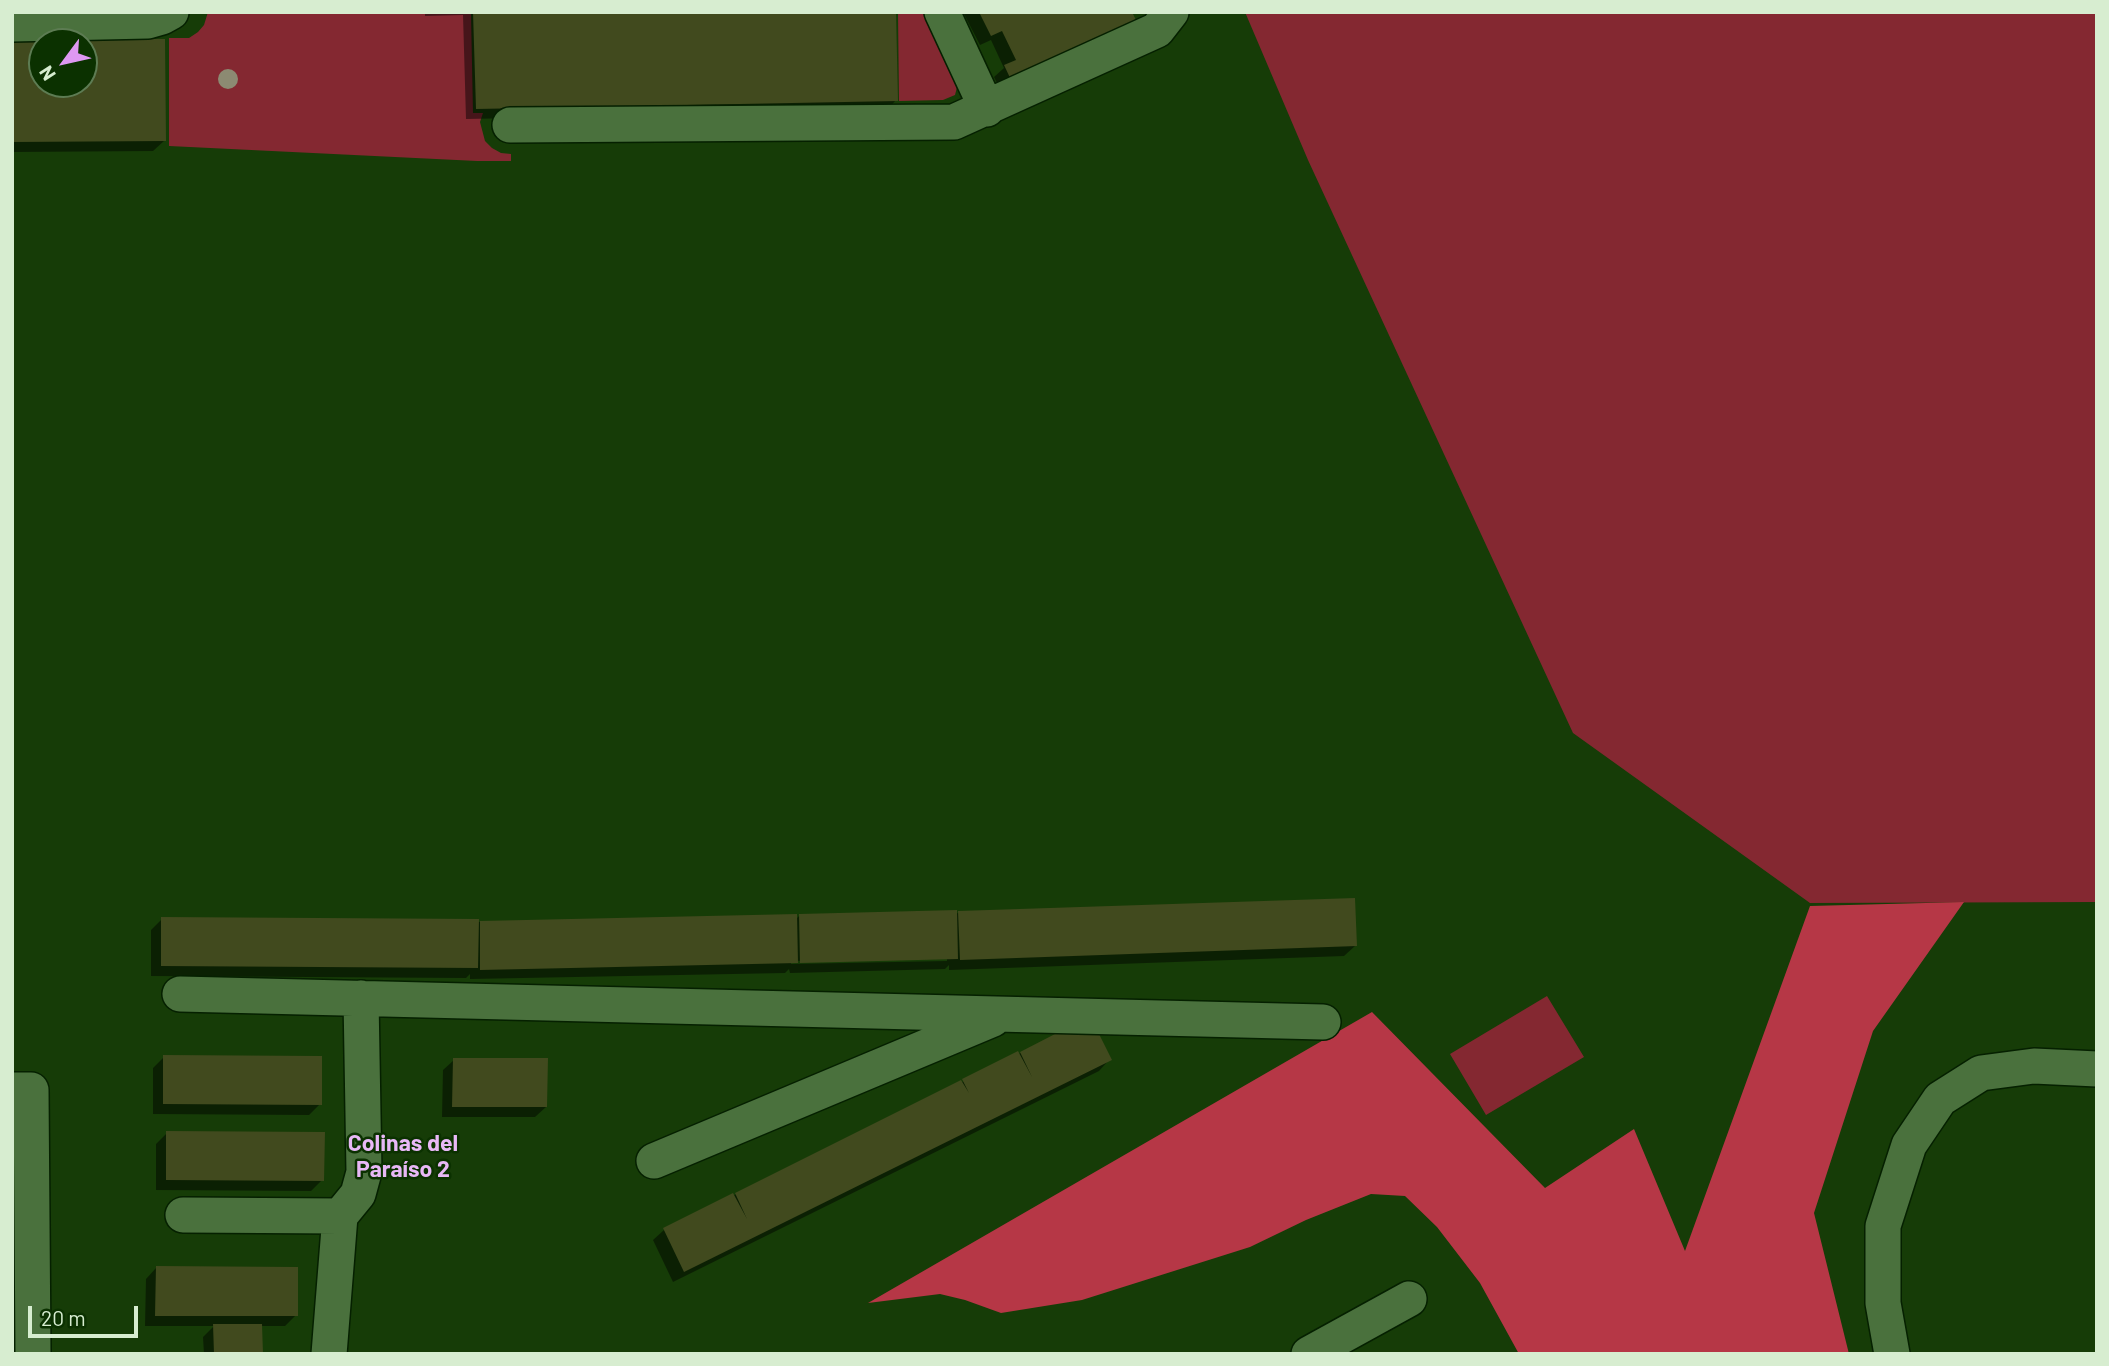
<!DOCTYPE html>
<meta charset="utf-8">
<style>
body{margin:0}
#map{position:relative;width:2109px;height:1366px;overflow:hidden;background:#163c07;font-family:Barlow,sans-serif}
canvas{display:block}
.frame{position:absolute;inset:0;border:14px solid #d7edd0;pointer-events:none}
.north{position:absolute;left:28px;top:28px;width:70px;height:70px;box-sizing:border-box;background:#0b3100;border:2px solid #5d7c53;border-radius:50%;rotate:237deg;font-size:19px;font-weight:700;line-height:28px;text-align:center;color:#d7edd0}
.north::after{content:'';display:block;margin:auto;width:24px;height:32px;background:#de98f2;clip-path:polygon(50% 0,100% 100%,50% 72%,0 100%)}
.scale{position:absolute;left:28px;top:1306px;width:110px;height:32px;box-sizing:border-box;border:4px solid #d7edd0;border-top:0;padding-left:9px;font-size:21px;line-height:24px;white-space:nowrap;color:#d7edd0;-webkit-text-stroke:5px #0b3100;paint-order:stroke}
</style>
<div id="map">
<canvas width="2109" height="1366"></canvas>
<div class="frame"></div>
<div class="north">N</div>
<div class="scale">20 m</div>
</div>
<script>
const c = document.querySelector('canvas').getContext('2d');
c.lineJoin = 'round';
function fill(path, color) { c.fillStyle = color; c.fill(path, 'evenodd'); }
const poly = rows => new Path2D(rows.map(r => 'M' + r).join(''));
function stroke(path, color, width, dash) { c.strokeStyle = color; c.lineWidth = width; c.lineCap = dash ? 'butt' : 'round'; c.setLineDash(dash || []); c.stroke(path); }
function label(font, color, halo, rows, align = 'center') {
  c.font = font + ' Barlow,sans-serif'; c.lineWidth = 5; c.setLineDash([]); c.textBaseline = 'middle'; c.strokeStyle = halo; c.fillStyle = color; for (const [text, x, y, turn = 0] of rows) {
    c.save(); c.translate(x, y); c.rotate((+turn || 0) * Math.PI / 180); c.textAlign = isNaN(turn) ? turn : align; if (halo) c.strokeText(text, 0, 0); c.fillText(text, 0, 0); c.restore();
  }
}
fill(poly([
 [208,12,471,14,473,113,483,113,480,122,485,141,492,148,501,153,511,154,511,161,477,161,169,146,169,38,189,38,198,32,204,25],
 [898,12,925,12,958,83,955,95,943,100,899,101],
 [1245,12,2097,12,2097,902,1810,903,1573,733,1308,160],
 [1547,996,1584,1057,1486,1115,1450,1054]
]), '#842831');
fill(poly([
 [1964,902,1873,1031,1814,1213,1849,1354,1519,1354,1480,1283,1437,1227,1405,1196,1371,1194,1306,1220,1250,1247,1082,1300,1001,1313,965,1300,940,1294,868,1303,1372,1012,1545,1188,1634,1129,1685,1251,1810,906]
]), '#b63746');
fill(poly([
 [425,12,894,12,896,100,886,111,466,119,463,15,425,16],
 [966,12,1117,12,1001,91,994,77,1004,68,991,40,980,45,964,14],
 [12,41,163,41,164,141,153,151,12,152],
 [42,42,84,42,84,84,42,84],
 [973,913,1355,946,1344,956,949,970,949,965,945,969,790,973,789,969,785,973,470,979,470,974,466,978,151,976,151,930,162,919,477,922,795,916,795,920,800,915],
 [947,958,947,961,791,964,791,961],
 [1089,1019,1109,1060,1099,1071,673,1282,653,1240,664,1230],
 [164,1057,320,1104,309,1115,153,1114,153,1068],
 [454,1060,546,1107,535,1117,442,1117,443,1070],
 [167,1133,322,1180,311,1191,156,1190,156,1144],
 [156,1268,296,1315,285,1326,261,1326,261,1354,204,1354,203,1337,214,1326,145,1326,146,1279]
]), '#0007');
fill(poly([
 [473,12,896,12,898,101,476,109],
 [979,12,1132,12,1138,24,1012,82,1004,65,1016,60,1002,31,991,36],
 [12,39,165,39,166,141,13,142],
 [42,42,84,42,84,84,42,84],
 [1355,898,1357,946,960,960,958,911],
 [957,910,958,959,800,963,799,914],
 [797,914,798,963,480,970,480,921],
 [161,917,479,919,478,968,161,966],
 [1090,1016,1112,1060,684,1272,663,1228,733,1193,747,1219,735,1193,961,1080,969,1093,962,1079,1018,1051,1032,1077,1020,1052],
 [163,1055,322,1056,322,1105,163,1104],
 [453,1058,548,1058,547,1107,452,1107],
 [166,1131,325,1132,324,1181,166,1180],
 [156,1266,298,1267,298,1316,155,1316],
 [213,1324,262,1324,263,1354,214,1354]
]), '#414a1e');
const minor = poly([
 [942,12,987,109],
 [12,24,148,21,162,17,171,12],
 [510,125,954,122,1157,30,1171,12],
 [180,994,1323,1022],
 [12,1090,31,1090,33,1354],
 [654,1161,993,1019],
 [183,1215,340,1216],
 [329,1354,340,1216,358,1194,364,1172,361,998],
 [1309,1354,1409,1299],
 [1892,1354,1883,1303,1883,1226,1909,1145,1940,1099,1981,1073,2034,1066,2097,1069]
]);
stroke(minor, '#052000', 38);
stroke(minor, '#4a713d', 35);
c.fillStyle = '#8c8a72';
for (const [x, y] of [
 [228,79]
]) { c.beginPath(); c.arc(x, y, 10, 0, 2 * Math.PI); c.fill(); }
label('bold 23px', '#e8b8f6', '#0b3100', [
 ["Colinas del",403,1143],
 ["Paraíso 2",403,1169]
]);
</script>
